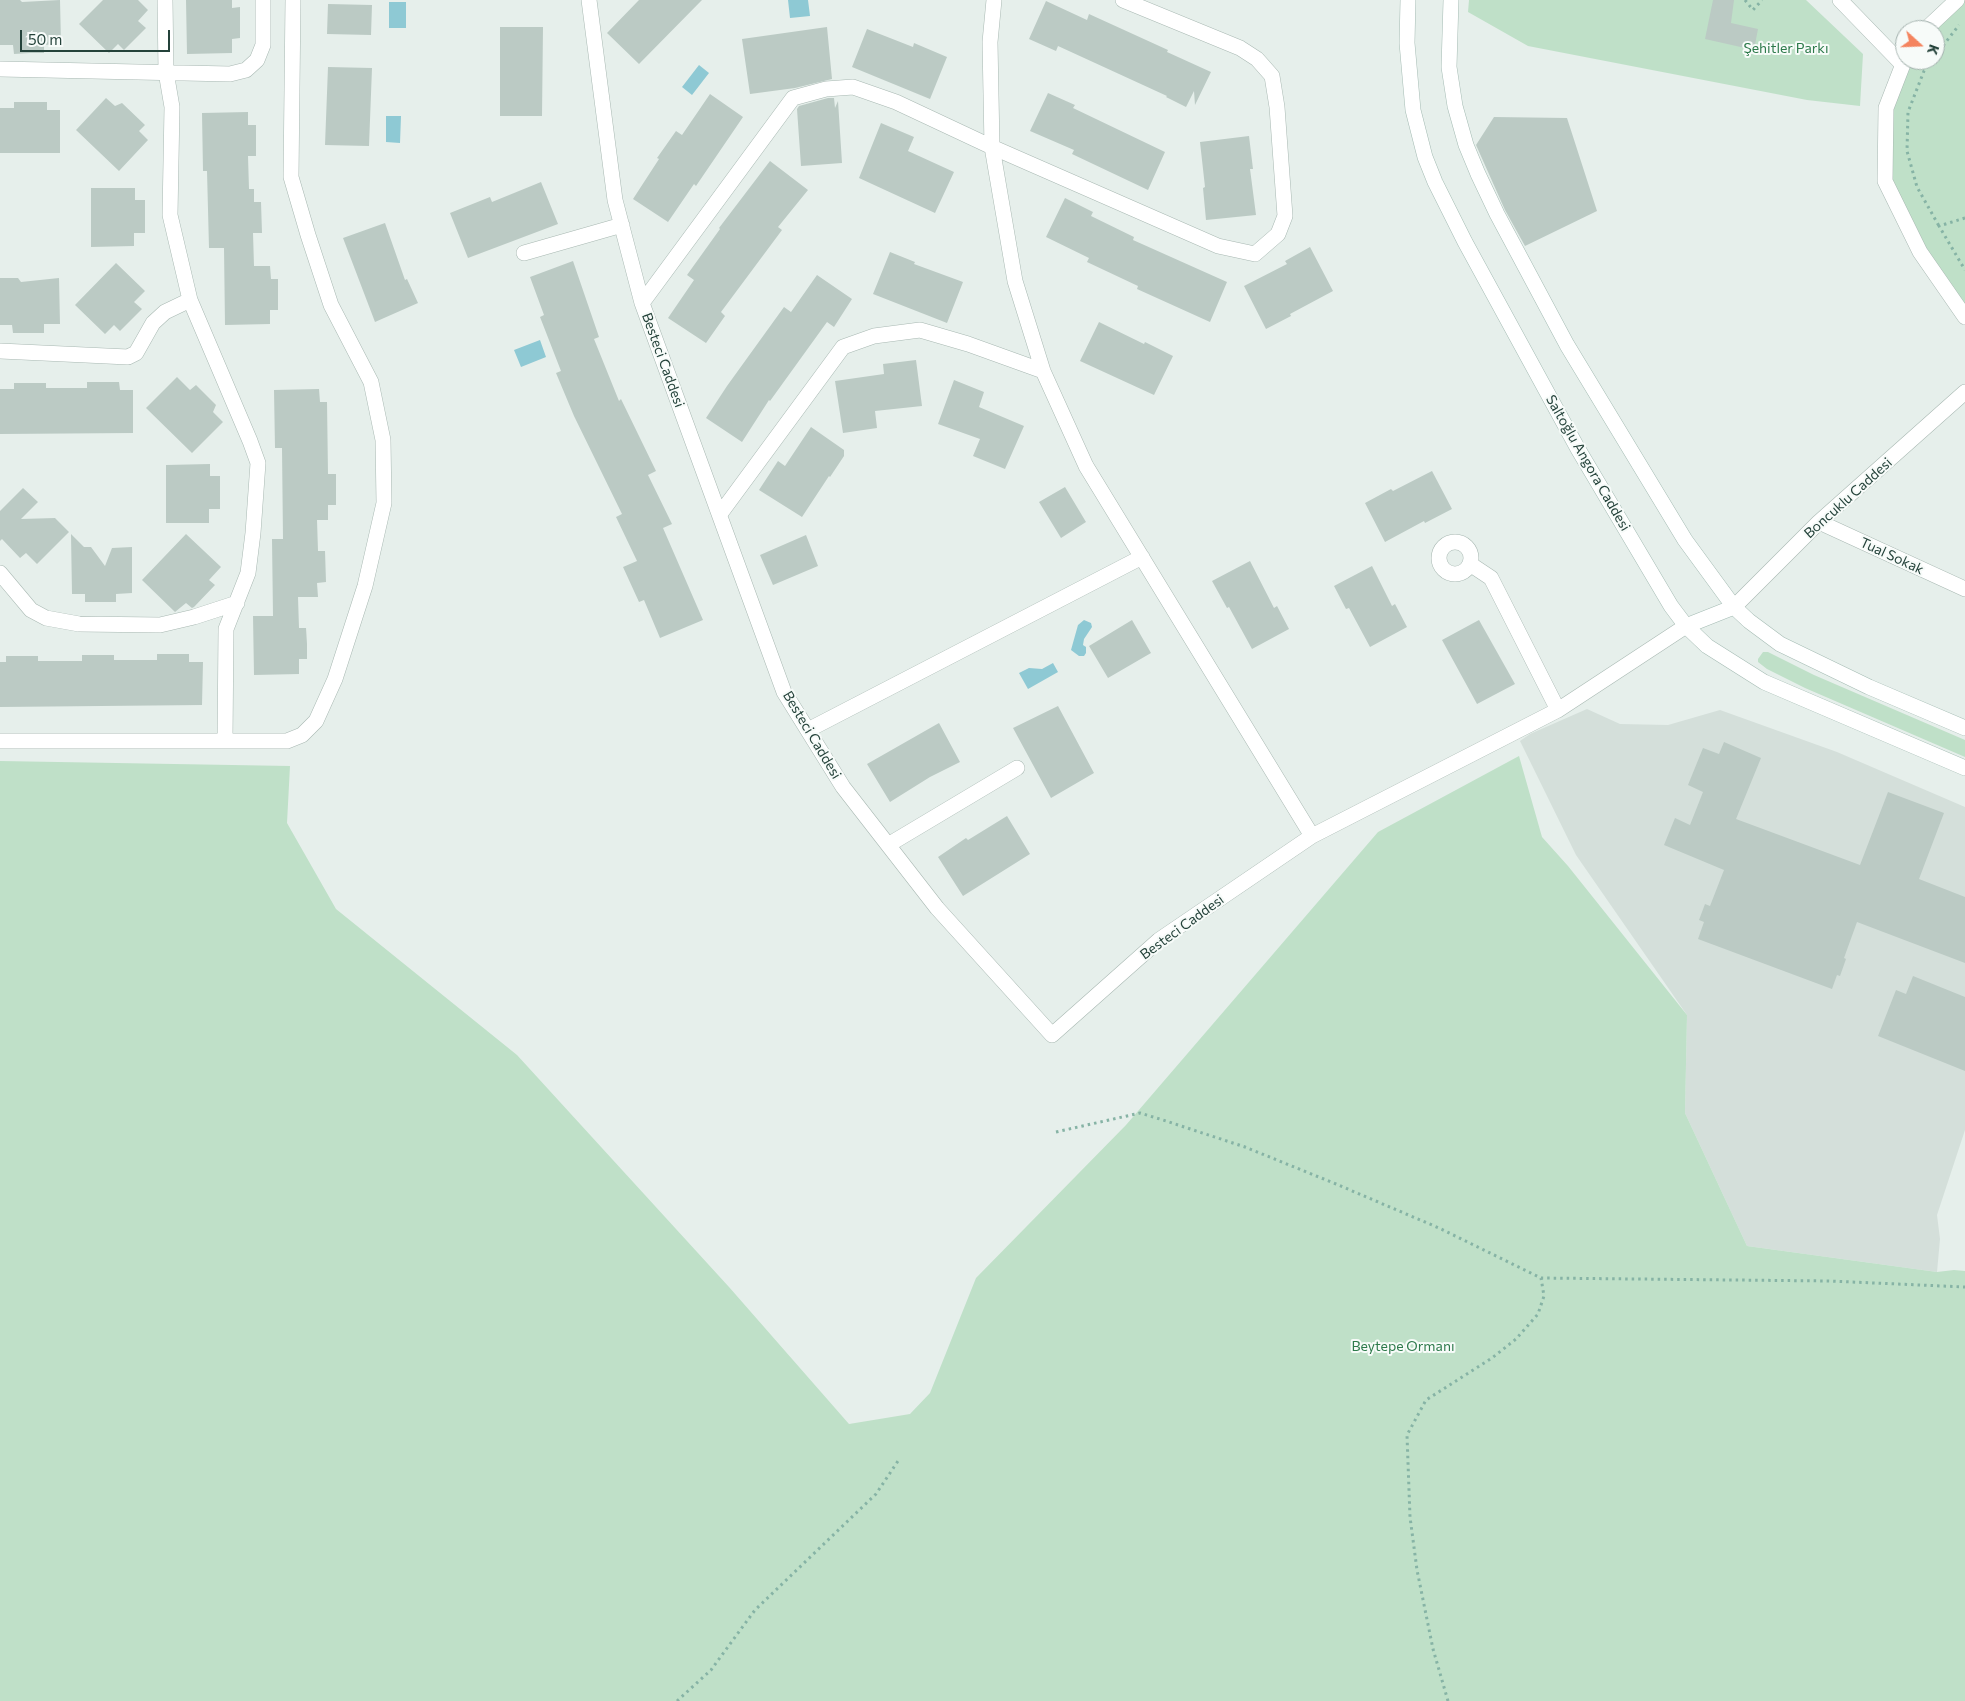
<!DOCTYPE html>
<meta charset="utf-8">
<style>
body{margin:0}
#map{position:relative;width:1965px;height:1701px;overflow:hidden;background:#e6efeb;font-family:Commissioner,sans-serif}
canvas{display:block}
.north{position:absolute;left:1895px;top:20px;width:50px;height:50px;box-sizing:border-box;background:#f7fbf9;border:1px solid #a3b1ad;border-radius:50%;rotate:110deg;font-size:14px;font-weight:700;line-height:20px;text-align:center;color:#24423a}
.north::after{content:'';display:block;margin:auto;width:18px;height:22px;background:#f4845f;clip-path:polygon(50% 0,100% 100%,50% 72%,0 100%)}
.scale{position:absolute;left:20px;top:30px;width:150px;height:22px;box-sizing:border-box;border:2px solid #24423a;border-top:0;padding-left:6px;font-size:15px;line-height:18px;white-space:nowrap;color:#24423a;-webkit-text-stroke:4px #f7fbf9;paint-order:stroke}
</style>
<div id="map">
<canvas width="1965" height="1701"></canvas>
<div class="north">K</div>
<div class="scale">50 m</div>
</div>
<script>
const c = document.querySelector('canvas').getContext('2d');
c.lineJoin = 'round';
function fill(path, color) { c.fillStyle = color; c.fill(path, 'evenodd'); }
const poly = rows => new Path2D(rows.map(r => 'M' + r).join(''));
function stroke(path, color, width, dash) { c.strokeStyle = color; c.lineWidth = width; c.lineCap = dash ? 'butt' : 'round'; c.setLineDash(dash || []); c.stroke(path); }
function label(font, color, halo, rows, align = 'center') {
  c.font = font + ' Commissioner,sans-serif'; c.lineWidth = 4; c.setLineDash([]); c.textBaseline = 'middle'; c.strokeStyle = halo; c.fillStyle = color; for (const [text, x, y, turn = 0] of rows) {
    c.save(); c.translate(x, y); c.rotate((+turn || 0) * Math.PI / 180); c.textAlign = isNaN(turn) ? turn : align; if (halo) c.strokeText(text, 0, 0); c.fillText(text, 0, 0); c.restore();
  }
}
fill(poly([
 [1587,709,1620,724,1668,725,1720,710,1837,752,1965,807,1965,1130,1937,1215,1940,1239,1937,1272,1747,1246,1685,1113,1687,1015,1576,855,1520,741,1530,734]
]), '#d4dfda');
fill(poly([
 [1469,0,1806,0,1863,54,1860,106,1807,100,1528,46,1468,12],
 [1957,0,1965,0,1965,317,1885,181,1886,108,1905,60,1935,60,1935,30],
 [1763,652,1768,652,1814,675,1965,740,1965,757,1805,688,1767,669,1758,662,1758,659],
 [1519,756,1542,837,1568,866,1687,1015,1685,1113,1747,1246,1937,1272,1954,1270,1965,1271,1965,1701,0,1701,0,761,290,766,287,823,336,909,517,1055,729,1287,849,1424,910,1414,930,1393,976,1278,1126,1125,1378,832]
]), '#bfe0c8');
fill(poly([
 [788,0,808,0,810,16,790,18],
 [389,2,406,2,406,28,389,28],
 [699,65,709,73,692,95,682,87],
 [386,116,401,116,400,143,386,142],
 [540,340,546,357,521,367,514,350],
 [1084,620,1091,623,1092,627,1084,639,1083,645,1086,647,1086,653,1084,656,1079,656,1071,650,1078,625],
 [1053,663,1058,672,1028,689,1019,673,1029,668,1042,669]
]), '#8ec9d4');
fill(poly([
 [0,0,20,0,22,2,60,0,61,44,44,45,44,53,30,53,14,54,13,45,0,45],
 [103,0,138,0,148,10,138,21,146,28,124,50,118,44,109,53,79,24],
 [186,0,232,0,232,8,240,7,240,38,232,39,232,53,187,54],
 [639,0,702,0,639,64,607,33],
 [1713,0,1734,0,1731,23,1758,29,1754,50,1705,39],
 [1046,1,1087,20,1089,14,1168,50,1167,52,1211,72,1195,105,1194,91,1186,107,1166,97,1167,96,1058,46,1056,51,1029,39],
 [328,4,372,5,371,35,327,34],
 [500,27,543,27,542,116,500,116],
 [827,27,832,79,795,88,750,94,742,39],
 [867,29,913,47,914,43,947,57,930,99,852,67],
 [328,67,372,68,369,146,325,145],
 [1048,93,1075,105,1073,108,1165,152,1148,190,1072,154,1074,150,1030,131],
 [710,94,743,117,696,186,694,184,668,222,633,199,659,159,657,158,676,131,682,135],
 [106,98,115,106,122,103,145,125,139,131,148,140,119,171,76,130],
 [828,98,834,98,835,108,838,101,842,163,801,166,797,109,799,106],
 [14,102,47,102,47,110,60,110,60,153,0,153,0,108,14,108],
 [248,112,248,125,256,125,256,156,248,156,249,189,254,189,254,202,261,202,262,233,253,233,254,266,270,266,271,279,278,279,278,310,270,310,270,324,225,325,224,248,209,248,207,171,203,171,202,113],
 [1494,117,1567,118,1597,211,1525,246,1505,210,1476,145],
 [881,123,914,137,908,151,954,172,935,213,859,178],
 [1249,136,1253,169,1250,169,1256,215,1206,220,1203,188,1205,187,1200,142],
 [770,161,808,190,778,227,782,230,721,312,725,316,706,343,668,318,694,280,687,275,720,229,719,228],
 [541,182,558,224,468,258,450,213,490,197,492,202],
 [91,188,135,188,135,200,145,200,145,233,134,233,134,246,91,247],
 [1065,198,1093,212,1091,216,1134,237,1133,240,1227,282,1210,322,1137,289,1138,286,1087,262,1089,258,1046,237],
 [385,223,405,280,407,279,418,303,375,322,343,238],
 [1310,247,1333,291,1290,314,1291,316,1266,329,1244,286,1287,264,1285,261],
 [890,252,915,262,914,264,963,282,947,323,873,294],
 [573,261,599,337,594,339,619,401,621,399,656,471,648,475,672,524,663,528,703,620,660,638,644,600,639,602,623,567,637,561,616,517,622,514,574,416,556,373,561,371,540,317,544,315,530,277],
 [116,263,145,291,134,302,142,309,120,331,114,325,105,334,75,305],
 [817,275,852,299,834,327,827,322,770,401,769,400,742,442,706,418,727,386,784,307,791,312],
 [0,278,18,278,21,282,59,278,60,324,44,324,44,333,13,333,12,325,0,325],
 [1099,322,1144,344,1145,342,1173,356,1154,395,1080,361],
 [916,360,922,406,875,411,877,428,843,433,835,381,884,374,883,364],
 [177,377,190,390,196,385,216,405,213,412,223,422,192,453,146,408],
 [954,380,984,392,979,407,1024,426,1005,469,973,456,980,439,938,424],
 [87,382,119,382,120,390,133,390,133,433,0,434,0,389,14,389,14,383,46,383,46,388,87,388],
 [319,389,320,402,327,402,328,474,336,474,336,505,328,505,328,520,317,520,318,551,325,551,326,582,317,583,318,597,298,597,299,628,306,628,307,644,307,659,299,659,299,674,254,675,253,616,273,616,272,539,283,539,282,448,275,448,274,390],
 [811,427,844,450,844,456,830,477,829,476,802,517,759,490,778,461,785,466],
 [210,464,210,476,220,476,220,509,209,509,209,523,166,523,166,465],
 [1432,471,1452,509,1425,523,1424,521,1385,542,1365,503,1391,489,1393,491],
 [1065,487,1086,522,1061,538,1039,502],
 [23,488,38,502,21,519,55,518,69,532,37,564,26,553,20,558,2,539,0,541,0,511],
 [71,534,84,547,91,547,105,566,112,548,132,547,132,593,116,594,116,602,85,602,85,594,72,594],
 [186,534,221,567,209,580,215,585,194,607,192,608,186,603,175,612,142,580],
 [806,535,818,566,773,585,760,555],
 [1250,561,1274,608,1277,606,1289,629,1252,649,1229,607,1227,608,1212,581],
 [1372,566,1392,606,1395,604,1407,627,1370,647,1349,608,1346,609,1334,586],
 [1132,620,1151,653,1108,678,1089,646],
 [1479,620,1515,684,1477,704,1442,640],
 [157,654,189,654,189,662,203,662,202,705,0,707,0,662,6,662,6,656,38,656,38,661,82,661,82,655,114,655,114,660,157,660],
 [1058,706,1094,773,1051,798,1013,728],
 [939,723,960,762,930,777,890,802,867,764],
 [1724,742,1761,758,1736,819,1860,865,1888,792,1944,813,1919,879,1965,897,1965,963,1857,922,1844,958,1846,959,1840,976,1837,975,1832,989,1698,939,1704,922,1699,920,1705,904,1710,906,1724,870,1664,845,1675,818,1690,825,1703,792,1688,785,1703,748,1719,754],
 [1007,816,1030,854,963,896,938,857,966,838,968,840],
 [1913,976,1965,997,1965,1071,1878,1036,1896,990,1906,994]
]), '#bbcac4');
const street = poly([
 [165,0,166,72,172,107,170,215,190,300,250,441,258,463,253,533,248,573,226,629,225,741],
 [589,0,615,200,642,303,784,692,843,787,937,908,1052,1035,1159,940,1312,836],
 [994,0,990,42,992,147,1015,281,1043,371,1086,466,1312,836,1558,710,1686,626],
 [1840,0,1902,64],
 [1925,30,1957,0],
 [1905,59,1886,108,1885,181,1920,252,1965,317],
 [0,69,230,74,246,70,257,60,263,45,263,0],
 [524,253,622,225],
 [642,303,793,98,826,89,853,87,896,102,992,147,1218,246,1255,254,1278,234,1285,216,1277,107,1272,76,1257,59,1240,48,1123,0],
 [0,351,128,357,136,353,153,323,165,312,190,300],
 [720,514,843,347,874,336,920,330,968,344,1043,371],
 [1819,522,1965,589],
 '1439 558a16 16 0 1 1 32 0a16 16 0 1 1-32 0Z',
 [1470,564,1491,578,1558,710],
 [0,573,31,610,46,618,79,624,160,625,194,617,237,603],
 [1734,607,1819,522,1965,392],
 [808,730,1142,557],
 [0,741,287,741,302,735,316,721,335,679,365,586,384,503,383,440,371,382,331,305,308,235,291,177,293,0],
 [888,845,1017,768]
]);
const secondary = poly([
 [1408,0,1407,43,1413,110,1425,157,1435,182,1465,242,1578,449,1671,606,1686,626,1707,646,1764,682,1965,768],
 [1451,0,1449,67,1455,106,1466,145,1478,174,1497,214,1567,345,1685,540,1734,607,1749,621,1780,644,1869,687,1965,728],
 [1686,626,1734,607]
]);
stroke(street, '#a8b8b2', 16);
stroke(secondary, '#a4bbb3', 16);
stroke(poly([
 [1745,0,1753,10,1762,0],
 [1935,56,1959,25],
 [1932,60,1924,71,1908,112,1907,151,1917,187,1939,226],
 [1965,218,1939,226,1965,270],
 [1056,1132,1140,1113,1163,1120,1245,1147,1336,1184,1439,1228,1541,1278,1829,1281,1965,1287],
 [677,1701,711,1670,755,1610,876,1494,898,1461],
 [1448,1701,1433,1649,1417,1570,1410,1517,1407,1435,1426,1400,1492,1358,1516,1339,1538,1314,1544,1296,1541,1278]
]), '#86b3a5', 3, [2.5, 4]);
stroke(street, '#fff', 15);
stroke(secondary, '#fff', 15);
label('14px', '#2d7a4b', '#f7fbf9', [
 ["Şehitler Parkı",1786,48],
 ["Beytepe Ormanı",1403,1346]
]);
label('14px', '#24423a', '#f7fbf9', [
 ["Besteci Caddesi",663,360,70],
 ["Saltoğlu Angora Caddesi",1588,463,60],
 ["Boncuklu Caddesi",1848,498,-42],
 ["Tual Sokak",1892,556,25],
 ["Besteci Caddesi",812,735,59],
 ["Besteci Caddesi",1182,927,-36]
]);
</script>
